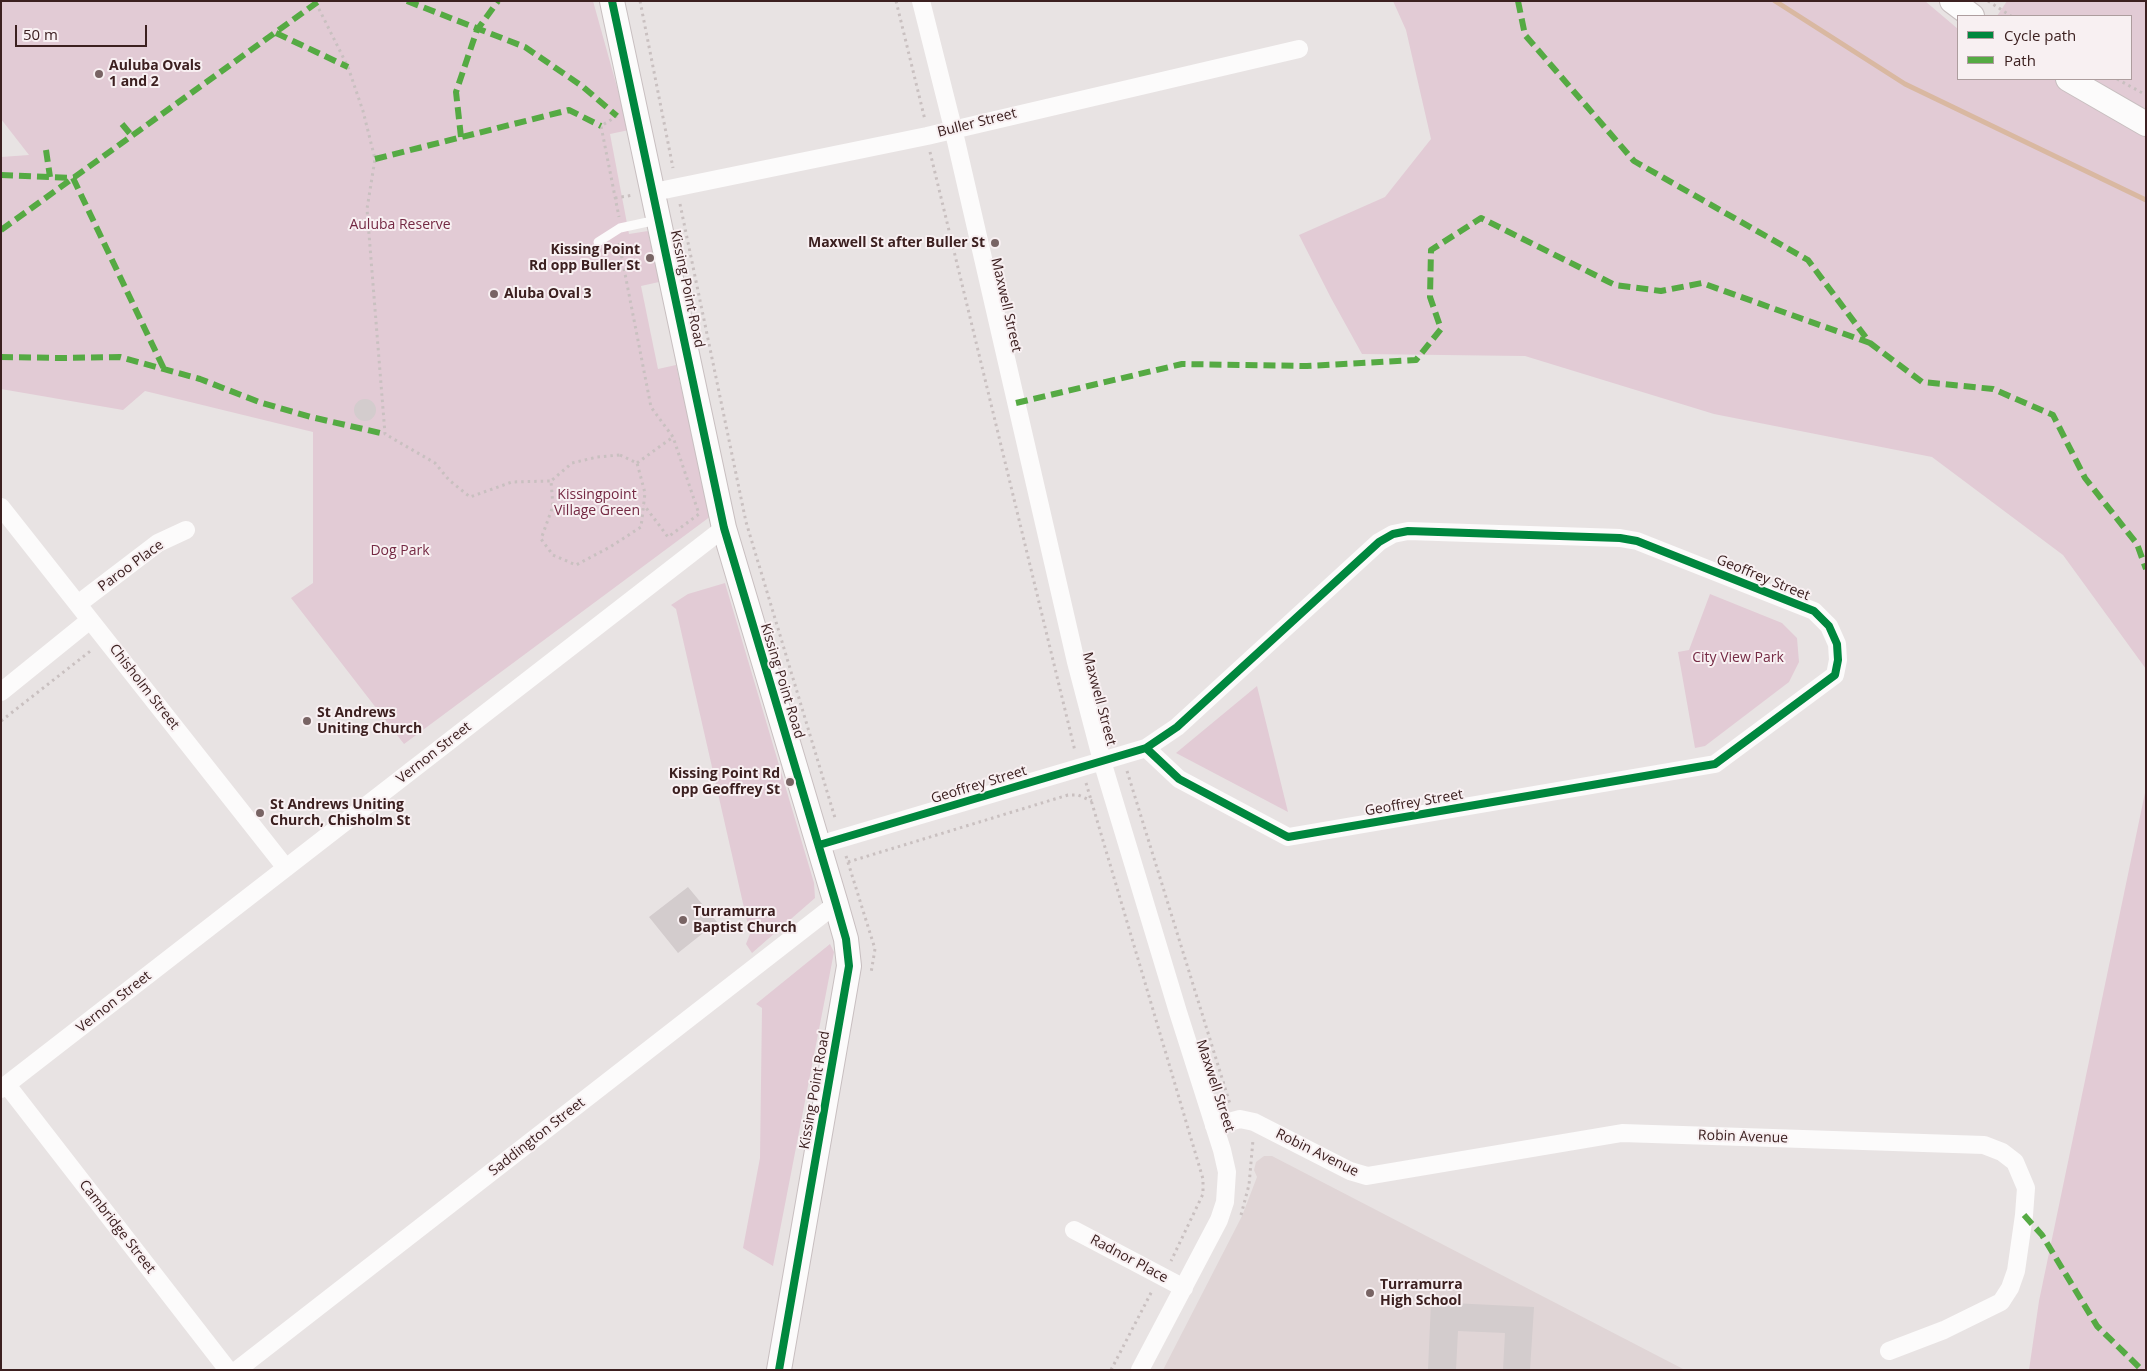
<!DOCTYPE html>
<style>
body{margin:0}
#map{position:relative;width:2147px;height:1371px;overflow:hidden;background:#e8e3e3;font-family:"Open Sans",sans-serif}
canvas{display:block}
.frame{position:absolute;inset:0;border:2px solid #3c2020;pointer-events:none}
.legend{position:absolute;left:1957px;top:15px;width:175px;height:65px;box-sizing:border-box;background:#f8f0f2;border:1px solid #ad9d9e;margin:0;padding:6px 9px;list-style:none;font-size:15px;color:#3c2020}
.legend li{display:flex;align-items:center;gap:10px;height:25px}
.legend b{width:25px;border:1px solid #ad9d9e}
.scale{position:absolute;left:15px;top:25px;width:132px;height:22px;box-sizing:border-box;border:2px solid #3c2020;border-top:0;padding-left:6px;font-size:15px;line-height:18px;white-space:nowrap;color:#3c2020;-webkit-text-stroke:4px #f8f0f2;paint-order:stroke}
</style>
<div id="map">
<canvas width="2147" height="1371"></canvas>
<div class="frame"></div>
<ul class="legend">
<li><b style="height:6px;background:#00873e"></b>Cycle path</li>
<li><b style="height:6px;background:#55aa43"></b>Path</li>
</ul>
<div class="scale">50 m</div>
</div>
<script>
const c = document.querySelector('canvas').getContext('2d');
c.lineJoin = 'round';
function fill(path, color) { c.fillStyle = color; c.fill(path, 'evenodd'); }
const poly = rows => new Path2D(rows.map(r => 'M' + r).join(''));
function stroke(path, color, width, dash) { c.strokeStyle = color; c.lineWidth = width; c.lineCap = dash ? 'butt' : 'round'; c.setLineDash(dash || []); c.stroke(path); }
function label(font, color, halo, rows, align = 'center') {
  c.font = font + ' "Open Sans",sans-serif'; c.lineWidth = 4; c.setLineDash([]); c.textBaseline = 'middle'; c.strokeStyle = halo; c.fillStyle = color; for (const [text, x, y, turn = 0] of rows) {
    c.save(); c.translate(x, y); c.rotate((+turn || 0) * Math.PI / 180); c.textAlign = isNaN(turn) ? turn : align; if (halo) c.strokeText(text, 0, 0); c.fillText(text, 0, 0); c.restore();
  }
}
fill(poly([
 [1264,1156,1272,1156,1685,1370,1163,1370,1242,1216,1257,1177,1254,1170,1256,1162]
]), '#e0d5d6');
fill(poly([
 [1,1,593,1,629,130,610,134,629,234,648,231,659,282,641,286,658,369,676,365,711,516,404,744,291,598,313,583,313,432,145,391,123,410,1,389,1,157,29,155,1,119],
 [1393,1,1925,1,1958,29,1958,79,2131,79,2131,16,1997,16,2007,1,2146,1,2146,669,2063,555,1932,457,1714,414,1525,356,1362,354,1331,298,1299,235,1385,197,1431,139,1406,30],
 [725,583,814,883,815,898,752,953,746,944,750,934,676,609,671,605,688,594],
 [1710,594,1782,623,1797,638,1799,662,1789,682,1705,746,1695,748,1678,652,1689,650],
 [1257,686,1288,812,1176,753],
 [2146,788,2146,1370,2029,1370,2039,1301],
 [830,944,834,952,773,1266,743,1248,760,1158,762,1008,756,1004]
]), '#e2cbd5');
stroke(poly([
 [1775,1,1905,84,2146,200]
]), '#d9b8a1', 5);
fill(poly([
 '354 410a11 11 0 1 1 22 0a11 11 0 1 1-22 0Z',
 [688,887,717,922,678,953,649,917],
 [1431,1302,1534,1307,1530,1370,1503,1370,1505,1333,1458,1331,1456,1370,1428,1370]
]), '#d3cccd');
const secondary = poly([
 [612,1,724,528,836,904,846,939,849,966,779,1370],
 [1952,1,1972,16],
 [2068,79,2146,124]
]);
stroke(secondary, '#c8bfc0', 26);
stroke(poly([
 [640,1,673,168],
 [896,1,925,120],
 [1988,1,2011,16],
 [316,3,348,67,363,111,375,159,367,209,385,434,435,463,449,480,470,497,512,482,551,481],
 [2117,79,2146,95],
 [617,116,601,126,619,217],
 [930,152,1075,751],
 [615,198,634,195],
 [680,204,746,522,835,818],
 [619,243,651,407,673,437,699,514,668,537,644,505],
 [620,455,637,463,645,493,641,527,610,547,576,565,553,555,541,539,553,506,551,481,572,463,597,457,620,455],
 [637,463,673,437],
 [1,721,93,649],
 [1127,771,1230,1104],
 [1086,783,1203,1179,1203,1194,1171,1261],
 [846,856,875,949,871,973],
 [848,862,1068,795,1078,795,1092,801],
 [1241,1215,1249,1185,1253,1140],
 [1111,1370,1152,1291]
]), '#c9c0c0', 3, [2.5, 4]);
stroke(poly([
 [598,242,620,228,657,220]
]), '#fcfbfb', 9);
stroke(poly([
 [921,1,953,128,1076,662,1102,761,1178,1012,1222,1150,1227,1172,1225,1202,1219,1220,1140,1370],
 [654,192,927,136,1299,49],
 [1,507,286,868],
 [78,604,158,543,186,530],
 [1,692,90,620],
 [819,845,1146,748,1177,727,1379,542,1393,534,1408,531,1620,538,1637,541,1814,611,1829,626,1837,644,1838,660,1835,675,1715,764,1288,837,1179,779,1146,748],
 [7,1085,228,1370],
 [1,1089,724,528],
 [1214,1126,1240,1119,1254,1122,1350,1171,1367,1176,1622,1133,1984,1145,2002,1152,2015,1162,2026,1188,2024,1215,2016,1271,2010,1288,2001,1302,1944,1330,1889,1351],
 [1074,1230,1184,1288],
 [237,1370,836,904]
]), '#fcfbfb', 18);
stroke(secondary, '#fcfbfb', 24);
stroke(poly([
 [407,1,525,47,582,86,617,116],
 [1518,1,1525,35,1634,161,1808,260,1870,343,1922,382,1993,389,2053,415,2085,478,2137,544,2146,569],
 [276,33,348,67],
 [122,124,132,136],
 [461,137,456,92,477,30,498,1],
 [46,150,50,177],
 [375,159,569,110,601,126],
 [1,175,73,178,164,369],
 [1,230,319,1],
 [1,357,61,358,120,357,200,379,259,402,311,417,385,434],
 [1016,403,1182,364,1307,366,1416,360,1441,329,1430,297,1431,250,1481,218,1615,285,1661,291,1702,283,1870,343],
 [2024,1215,2042,1235,2097,1326,2142,1370]
]), '#55aa43', 6, [12, 6]);
stroke(poly([
 [612,1,724,528,836,904,846,939,849,966,779,1370],
 [819,845,1146,748,1177,727,1379,542,1393,534,1408,531,1620,538,1637,541,1814,611,1829,626,1837,644,1838,660,1835,675,1715,764,1288,837,1179,779,1146,748]
]), '#00873e', 8);
for (const [x, y, r, color] of [
 [99,74,5,"#786464"],
 [995,243,5,"#786464"],
 [650,258,5,"#786464"],
 [494,294,5,"#786464"],
 [307,721,5,"#786464"],
 [790,782,5,"#786464"],
 [260,813,5,"#786464"],
 [683,920,5,"#786464"],
 [1370,1293,5,"#786464"]
]) { const dot = new Path2D(); dot.arc(x, y, r, 0, 2 * Math.PI); c.fillStyle = color; c.fill(dot); stroke(dot, '#f8f0f2', 2); }
label('bold 14px', '#3c2020', '#f8f0f2', [
 ["Auluba Ovals",109,66],
 ["1 and 2",109,82],
 ["Maxwell St after Buller St",985,243,"right"],
 ["Kissing Point",640,250,"right"],
 ["Rd opp Buller St",640,266,"right"],
 ["Aluba Oval 3",504,294],
 ["St Andrews",317,713],
 ["Uniting Church",317,729],
 ["Kissing Point Rd",780,774,"right"],
 ["opp Geoffrey St",780,790,"right"],
 ["St Andrews Uniting",270,805],
 ["Church, Chisholm St",270,821],
 ["Turramurra",693,912],
 ["Baptist Church",693,928],
 ["Turramurra",1380,1285],
 ["High School",1380,1301]
], 'left');
label('14px', '#3c2020', '#f8f0f2', [
 ["Buller Street",977,123,-14],
 ["Kissing Point Road",687,289,78],
 ["Maxwell Street",1006,305,77],
 ["Paroo Place",131,566,-36],
 ["Geoffrey Street",1763,578,22],
 ["Kissing Point Road",782,681,73],
 ["Chisholm Street",144,687,52],
 ["Maxwell Street",1099,699,75],
 ["Vernon Street",434,753,-38],
 ["Geoffrey Street",979,785,-17],
 ["Geoffrey Street",1414,803,-10],
 ["Vernon Street",114,1002,-38],
 ["Maxwell Street",1215,1086,72],
 ["Kissing Point Road",815,1090,-80],
 ["Saddington Street",537,1137,-38],
 ["Robin Avenue",1743,1137,2],
 ["Robin Avenue",1317,1153,26],
 ["Cambridge Street",117,1227,52],
 ["Radnor Place",1129,1259,28]
]);
label('14px', '#742943', '#f8f0f2', [
 ["Auluba Reserve",400,225],
 ["Kissingpoint",597,495],
 ["Village Green",597,511],
 ["Dog Park",400,551],
 ["City View Park",1738,658]
]);
</script>
